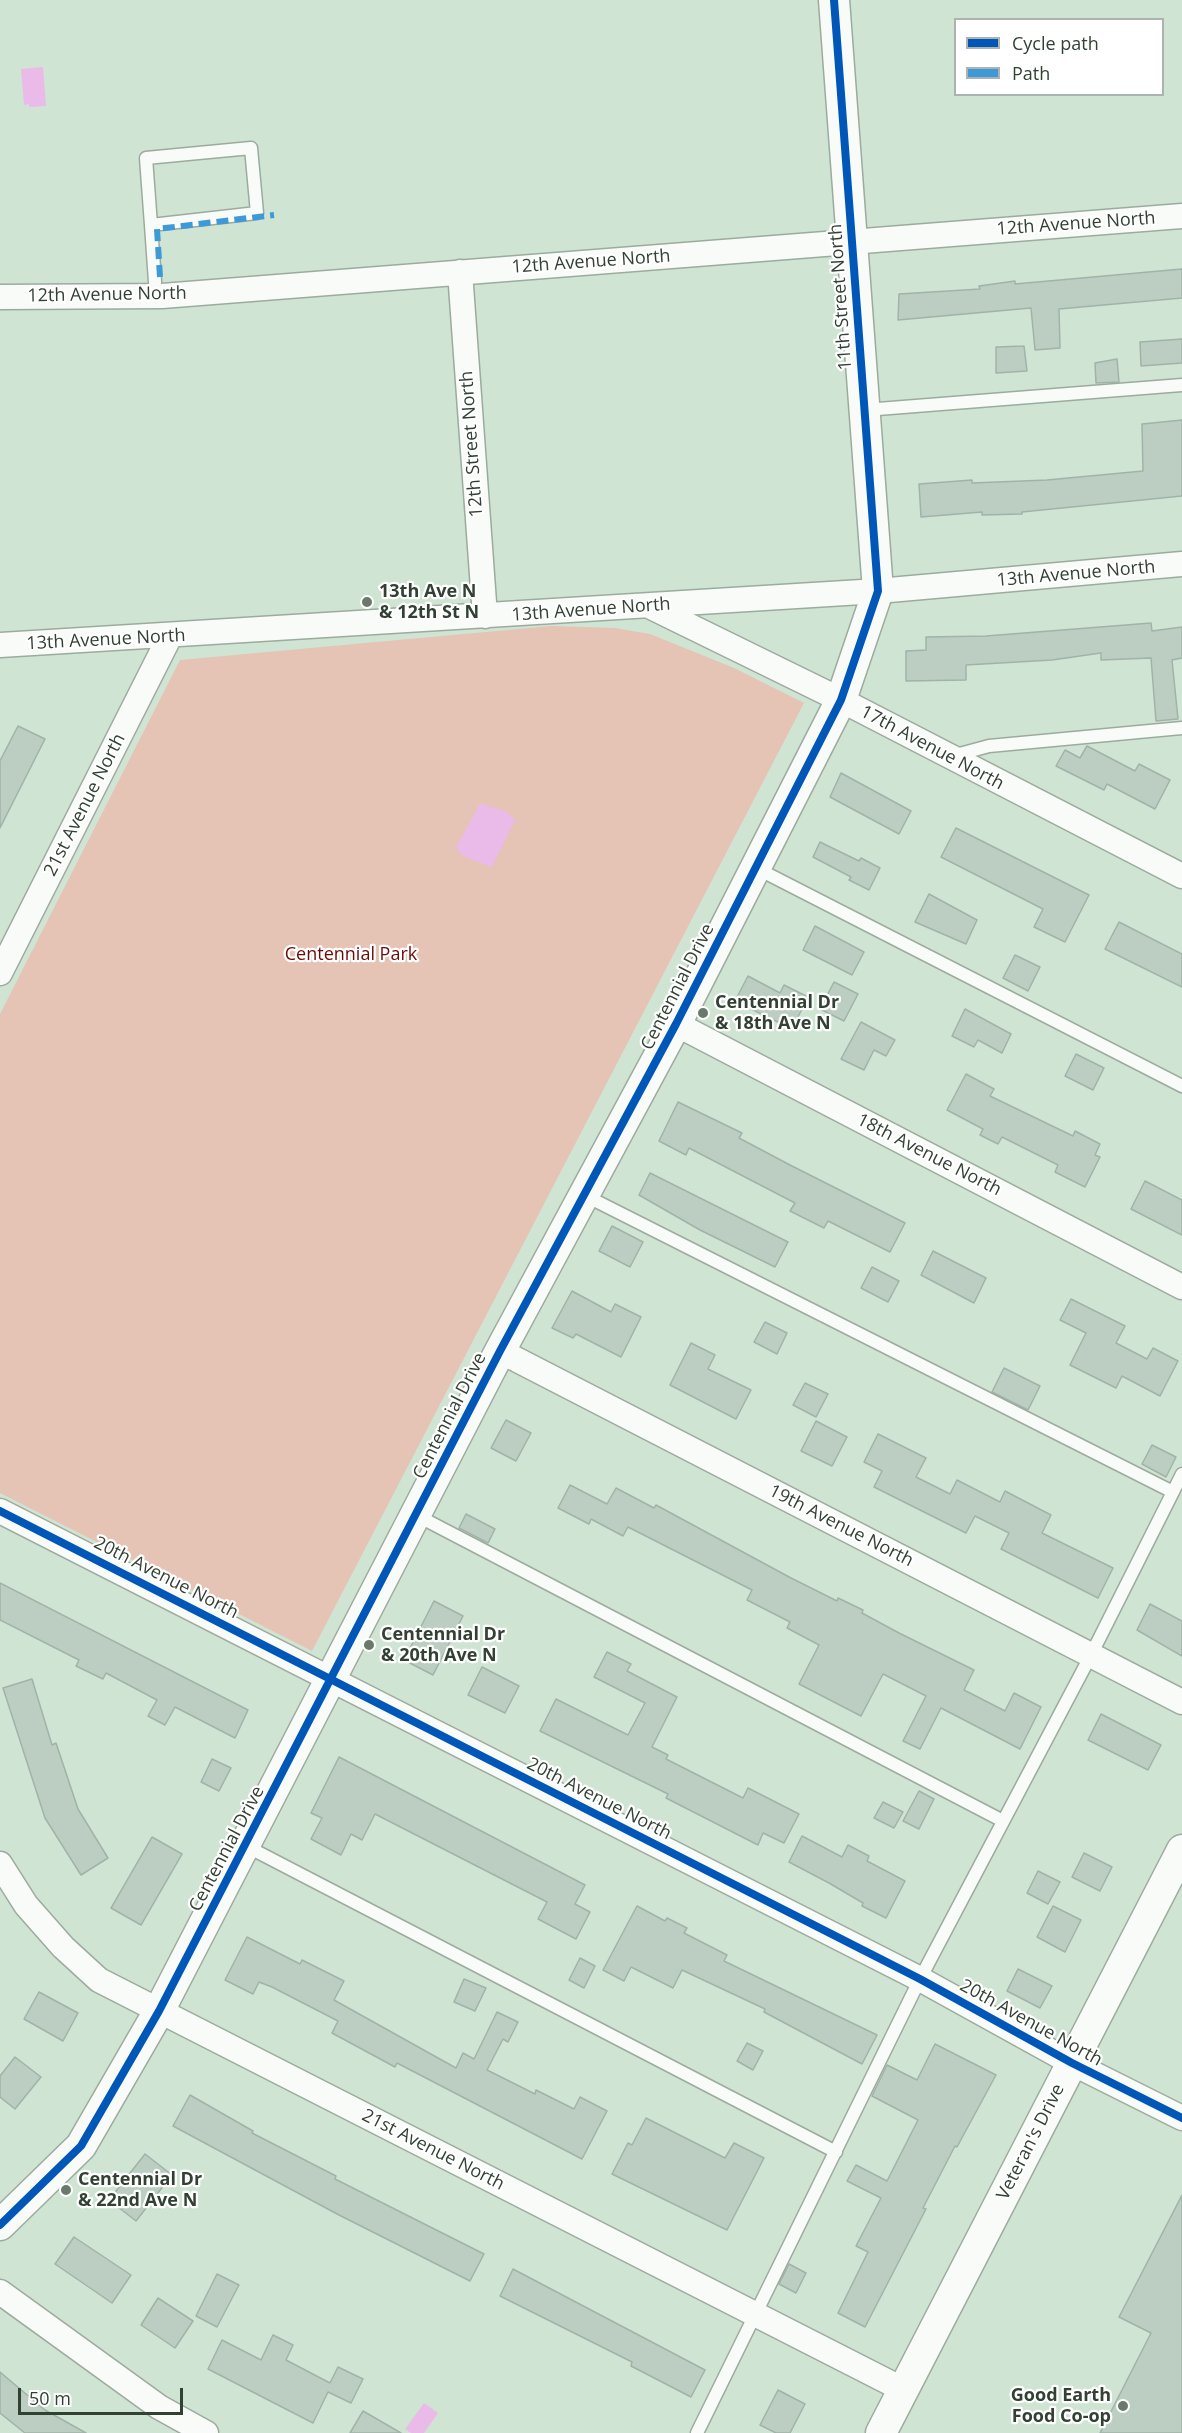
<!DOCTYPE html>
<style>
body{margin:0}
#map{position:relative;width:1182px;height:2433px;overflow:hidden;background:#d0e4d3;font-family:"Open Sans",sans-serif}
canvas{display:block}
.legend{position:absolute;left:954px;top:18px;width:210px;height:78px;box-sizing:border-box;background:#fff;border:2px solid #adb3ae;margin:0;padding:8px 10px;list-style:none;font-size:18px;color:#324134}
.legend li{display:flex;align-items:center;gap:12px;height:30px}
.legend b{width:30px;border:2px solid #adb3ae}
.scale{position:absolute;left:18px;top:2388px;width:165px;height:27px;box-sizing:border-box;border:3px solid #324134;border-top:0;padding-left:8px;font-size:18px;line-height:21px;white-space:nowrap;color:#324134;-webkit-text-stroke:4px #fff;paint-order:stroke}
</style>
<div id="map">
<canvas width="1182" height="2433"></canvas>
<ul class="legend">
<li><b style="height:8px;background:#0057b8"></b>Cycle path</li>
<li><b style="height:8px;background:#3d99d8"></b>Path</li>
</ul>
<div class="scale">50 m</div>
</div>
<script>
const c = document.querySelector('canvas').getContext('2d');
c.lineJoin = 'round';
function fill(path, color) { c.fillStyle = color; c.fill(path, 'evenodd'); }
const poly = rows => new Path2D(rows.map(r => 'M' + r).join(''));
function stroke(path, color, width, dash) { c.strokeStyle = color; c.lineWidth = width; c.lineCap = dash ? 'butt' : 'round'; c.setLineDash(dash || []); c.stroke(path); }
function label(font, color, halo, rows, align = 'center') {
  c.font = font + ' "Open Sans",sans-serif'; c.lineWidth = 4.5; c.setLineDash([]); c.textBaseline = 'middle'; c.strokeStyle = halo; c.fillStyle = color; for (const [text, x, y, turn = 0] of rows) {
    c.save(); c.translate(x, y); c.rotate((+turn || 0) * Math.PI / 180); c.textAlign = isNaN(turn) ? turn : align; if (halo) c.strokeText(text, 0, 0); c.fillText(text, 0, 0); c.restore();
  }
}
fill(poly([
 [551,626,615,628,650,634,734,668,804,703,312,1651,0,1493,0,1014,180,660]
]), '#e5c3b5');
fill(poly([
 [43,67,46,106,29,107,29,104,24,105,21,69],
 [480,803,507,812,515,820,492,867,463,856,456,848],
 [424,2403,438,2413,424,2433,411,2433,405,2429]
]), '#eabbe8');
const building = poly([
 [1182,269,1182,298,1059,309,1060,348,1035,350,1031,308,898,320,899,294,980,289,979,286,1015,281,1015,284,1182,269],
 [1182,339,1182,363,1141,366,1140,342,1182,339],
 [1024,346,1027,371,996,373,996,347,1024,346],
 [1117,359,1119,382,1096,383,1095,363,1117,359],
 [1182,420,1182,496,1022,512,1022,514,982,515,982,512,921,517,919,484,972,480,972,483,1047,480,1143,471,1142,424,1182,420],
 [1151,623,1152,631,1182,627,1182,658,1172,660,1178,719,1156,721,1151,658,1101,660,1101,653,1052,660,966,665,966,680,906,681,906,651,926,650,926,637,986,636,1151,623],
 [18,726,45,739,0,828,0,761,18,726],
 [1087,746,1135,771,1139,764,1170,780,1155,809,1107,784,1104,790,1056,766,1065,750,1080,758,1087,746],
 [841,773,911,811,899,834,830,797,841,773],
 [956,828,1089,895,1065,942,1034,927,1043,909,941,857,956,828],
 [820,842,859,861,861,858,880,868,869,890,849,880,851,877,813,857,820,842],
 [929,894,977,920,966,944,915,922,929,894],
 [1119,922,1182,954,1182,987,1105,949,1119,922],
 [815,926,864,952,852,975,803,950,815,926],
 [1015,955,1040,967,1028,991,1003,978,1015,955],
 [748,976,780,993,784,985,808,997,792,1029,735,1001,748,976],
 [834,982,858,994,844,1021,820,1009,834,982],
 [965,1009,1011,1034,1002,1053,978,1040,974,1047,952,1036,965,1009],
 [861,1022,895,1040,886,1056,874,1050,864,1070,841,1059,861,1022],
 [1076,1054,1104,1068,1093,1090,1065,1076,1076,1054],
 [966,1074,994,1089,990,1096,1073,1136,1075,1131,1100,1144,1095,1155,1100,1157,1085,1187,1055,1172,1058,1165,1002,1137,998,1144,980,1135,983,1129,947,1110,966,1074],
 [678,1102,742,1133,739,1138,790,1165,905,1223,890,1252,828,1221,824,1228,790,1211,795,1203,689,1148,686,1155,659,1141,678,1102],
 [650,1173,788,1242,775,1267,700,1230,639,1195,650,1173],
 [1145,1181,1182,1200,1182,1235,1131,1209,1145,1181],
 [612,1226,643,1242,630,1267,599,1251,612,1226],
 [933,1251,986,1278,974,1303,921,1275,933,1251],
 [872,1267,899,1281,888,1302,861,1288,872,1267],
 [572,1291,611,1312,615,1304,641,1317,621,1357,576,1334,573,1338,552,1328,572,1291],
 [1071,1299,1125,1326,1116,1343,1147,1359,1153,1348,1178,1361,1160,1396,1122,1376,1116,1388,1070,1365,1086,1333,1060,1320,1071,1299],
 [765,1322,787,1333,777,1354,754,1342,765,1322],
 [691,1343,715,1355,708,1369,751,1390,736,1419,670,1385,691,1343],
 [1004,1368,1040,1386,1028,1410,992,1392,1004,1368],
 [805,1383,828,1394,816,1417,793,1405,805,1383],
 [506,1420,531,1433,516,1461,491,1448,506,1420],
 [816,1421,847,1437,832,1466,801,1451,816,1421],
 [878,1434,926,1458,916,1477,950,1494,957,1480,1000,1502,1005,1491,1051,1515,1042,1533,1113,1568,1098,1598,1001,1549,1009,1533,975,1516,966,1533,874,1487,882,1471,864,1462,878,1434],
 [1152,1445,1176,1457,1166,1477,1142,1464,1152,1445],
 [570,1485,607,1504,616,1488,654,1508,656,1505,791,1578,837,1601,838,1598,863,1610,862,1613,899,1633,974,1670,964,1690,1005,1711,1014,1693,1041,1707,1020,1749,941,1708,920,1749,903,1741,926,1696,883,1674,861,1716,799,1684,819,1645,787,1628,790,1622,747,1600,752,1590,628,1527,623,1536,591,1519,589,1524,558,1508,570,1485],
 [466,1514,495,1529,488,1543,459,1528,466,1514],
 [0,1583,248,1710,235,1738,175,1707,165,1725,148,1716,157,1700,106,1673,103,1679,76,1666,79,1660,0,1620,0,1583],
 [434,1601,463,1616,433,1675,404,1660,434,1601],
 [1150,1604,1182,1621,1182,1656,1137,1630,1150,1604],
 [607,1652,631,1664,627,1671,677,1697,652,1747,668,1755,666,1759,743,1798,748,1788,799,1814,784,1843,763,1833,758,1845,666,1798,668,1794,540,1731,556,1699,628,1735,645,1703,594,1677,607,1652],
 [482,1667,519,1686,505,1713,468,1695,482,1667],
 [32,1679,52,1745,56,1743,78,1809,108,1858,81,1875,45,1818,3,1688,32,1679],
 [1101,1714,1161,1745,1148,1770,1088,1740,1101,1714],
 [339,1757,585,1885,575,1904,590,1912,576,1939,538,1919,547,1902,375,1814,362,1840,351,1834,341,1855,311,1839,322,1818,311,1813,339,1757],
 [212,1759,231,1768,219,1791,201,1782,212,1759],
 [919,1791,934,1799,919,1829,903,1821,919,1791],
 [883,1802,903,1812,894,1828,874,1818,883,1802],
 [802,1836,842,1857,848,1845,869,1856,867,1861,905,1881,886,1918,862,1906,863,1903,829,1883,789,1862,802,1836],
 [152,1837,182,1854,141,1925,111,1908,152,1837],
 [1084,1853,1112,1867,1100,1891,1072,1877,1084,1853],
 [1038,1871,1060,1882,1048,1904,1027,1893,1038,1871],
 [637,1906,665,1921,667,1918,687,1928,684,1933,727,1955,724,1961,877,2035,862,2064,764,2012,765,2009,682,1970,673,1988,631,1967,624,1981,603,1970,637,1906],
 [1053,1906,1081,1920,1065,1952,1037,1937,1053,1906],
 [247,1937,300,1964,302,1960,344,1981,334,2000,456,2068,463,2053,474,2059,497,2012,518,2022,508,2042,503,2039,487,2070,535,2094,536,2090,574,2109,580,2097,607,2111,582,2159,397,2063,395,2067,332,2033,338,2021,272,1987,259,1982,253,1994,225,1980,247,1937],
 [580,1958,595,1966,584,1988,569,1980,580,1958],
 [1018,1969,1052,1986,1040,2008,1007,1991,1018,1969],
 [464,1979,486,1988,475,2011,454,2002,464,1979],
 [39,1992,78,2013,63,2041,24,2019,39,1992],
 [747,2043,763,2051,753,2070,737,2061,747,2043],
 [935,2044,996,2075,957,2147,955,2146,923,2208,926,2209,865,2327,838,2313,868,2252,856,2246,881,2198,847,2181,856,2165,887,2181,918,2120,872,2096,887,2065,917,2080,935,2044],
 [15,2057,41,2077,15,2109,0,2097,0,2076,15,2057],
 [190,2095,253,2131,252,2133,336,2176,335,2179,484,2254,470,2281,339,2215,173,2126,190,2095],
 [646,2118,725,2158,734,2143,764,2158,727,2230,612,2174,628,2143,632,2145,646,2118],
 [145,2154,172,2175,136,2221,109,2200,145,2154],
 [1182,2195,1182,2433,1100,2433,1151,2333,1119,2317,1182,2195],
 [74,2237,131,2275,112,2303,55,2264,74,2237],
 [789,2264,806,2273,796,2293,779,2284,789,2264],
 [513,2269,705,2370,691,2397,631,2366,632,2362,500,2296,513,2269],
 [217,2274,239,2285,217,2327,196,2316,217,2274],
 [158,2298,193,2321,175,2348,141,2325,158,2298],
 [273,2335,293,2345,286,2360,330,2383,338,2367,363,2379,351,2403,328,2392,313,2423,208,2369,222,2340,261,2360,273,2335],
 [0,2372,45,2410,86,2433,25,2433,0,2413,0,2372],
 [778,2390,805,2404,790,2433,776,2433,760,2425,778,2390],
 [363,2411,401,2433,350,2433,363,2411]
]);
fill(building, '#bccec2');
stroke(building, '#a1b3a8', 1.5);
const service = poly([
 [151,225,146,158,251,148,257,213,151,225,156,296],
 [865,410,1182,385],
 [952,756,989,746,1182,728],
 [756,868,1182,1086],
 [584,1195,1173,1492],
 [416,1515,1003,1821],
 [246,1846,836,2152],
 [697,2433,920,1979,1091,1655,1182,1474]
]);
const minor = poly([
 [460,272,485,616],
 [0,297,162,296,1182,216],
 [649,606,841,700,1182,876],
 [0,645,878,591,1182,564],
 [0,973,170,636],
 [676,1024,1182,1287],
 [500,1351,1182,1702],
 [0,1511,920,1979,1072,2063,1182,2118],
 [0,1864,26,1905,63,1947,99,1980,904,2390],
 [0,2292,159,2407,206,2433]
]);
const tertiary = poly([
 [0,2225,81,2146,159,2011,500,1351,676,1024,841,700,878,591,834,0],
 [881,2433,1182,1850]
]);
stroke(service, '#9cab9e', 15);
stroke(minor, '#9cab9e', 27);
stroke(tertiary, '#9cab9e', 33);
stroke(service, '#f8fbf8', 12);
stroke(minor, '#f8fbf8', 24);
stroke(tertiary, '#f8fbf8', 30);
stroke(poly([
 [160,277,157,229,274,215]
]), '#3d99d8', 6, [12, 6]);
stroke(poly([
 [0,1511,920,1979,1072,2063,1182,2118],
 [0,2225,81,2146,159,2011,500,1351,676,1024,841,700,878,591,834,0]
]), '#0057b8', 8);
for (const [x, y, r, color] of [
 [367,602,6,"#697a6c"],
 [703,1013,6,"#697a6c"],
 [369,1645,6,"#697a6c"],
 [66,2190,6,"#697a6c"],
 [1123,2406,6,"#697a6c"]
]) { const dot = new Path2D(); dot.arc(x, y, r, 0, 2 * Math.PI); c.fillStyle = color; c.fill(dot); stroke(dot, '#fff', 2); }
label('18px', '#324134', '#fff', [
 ["12th Avenue North",1076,224,-4],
 ["12th Avenue North",591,262,-4],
 ["12th Avenue North",107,295,-1],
 ["11th Street North",841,297,-94],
 ["12th Street North",472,444,-94],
 ["13th Avenue North",1076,574,-5],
 ["13th Avenue North",591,610,-4],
 ["13th Avenue North",106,640,-3],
 ["17th Avenue North",932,748,28],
 ["21st Avenue North",85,805,-63],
 ["Centennial Drive",678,987,-63],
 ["18th Avenue North",929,1155,27],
 ["Centennial Drive",450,1416,-63],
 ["19th Avenue North",841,1526,27],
 ["20th Avenue North",166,1578,27],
 ["20th Avenue North",599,1799,27],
 ["Centennial Drive",227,1849,-62],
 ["20th Avenue North",1031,2023,29],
 ["Veteran's Drive",1031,2142,-63],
 ["21st Avenue North",433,2150,27]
]);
label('bold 18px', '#324134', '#fff', [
 ["13th Ave N",379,592],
 ["& 12th St N",379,613],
 ["Centennial Dr",715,1003],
 ["& 18th Ave N",715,1024],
 ["Centennial Dr",381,1635],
 ["& 20th Ave N",381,1656],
 ["Centennial Dr",78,2180],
 ["& 22nd Ave N",78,2201],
 ["Good Earth",1111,2396,"right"],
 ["Food Co-op",1111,2417,"right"]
], 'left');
label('18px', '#6a0b08', '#fff', [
 ["Centennial Park",351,955]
]);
</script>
